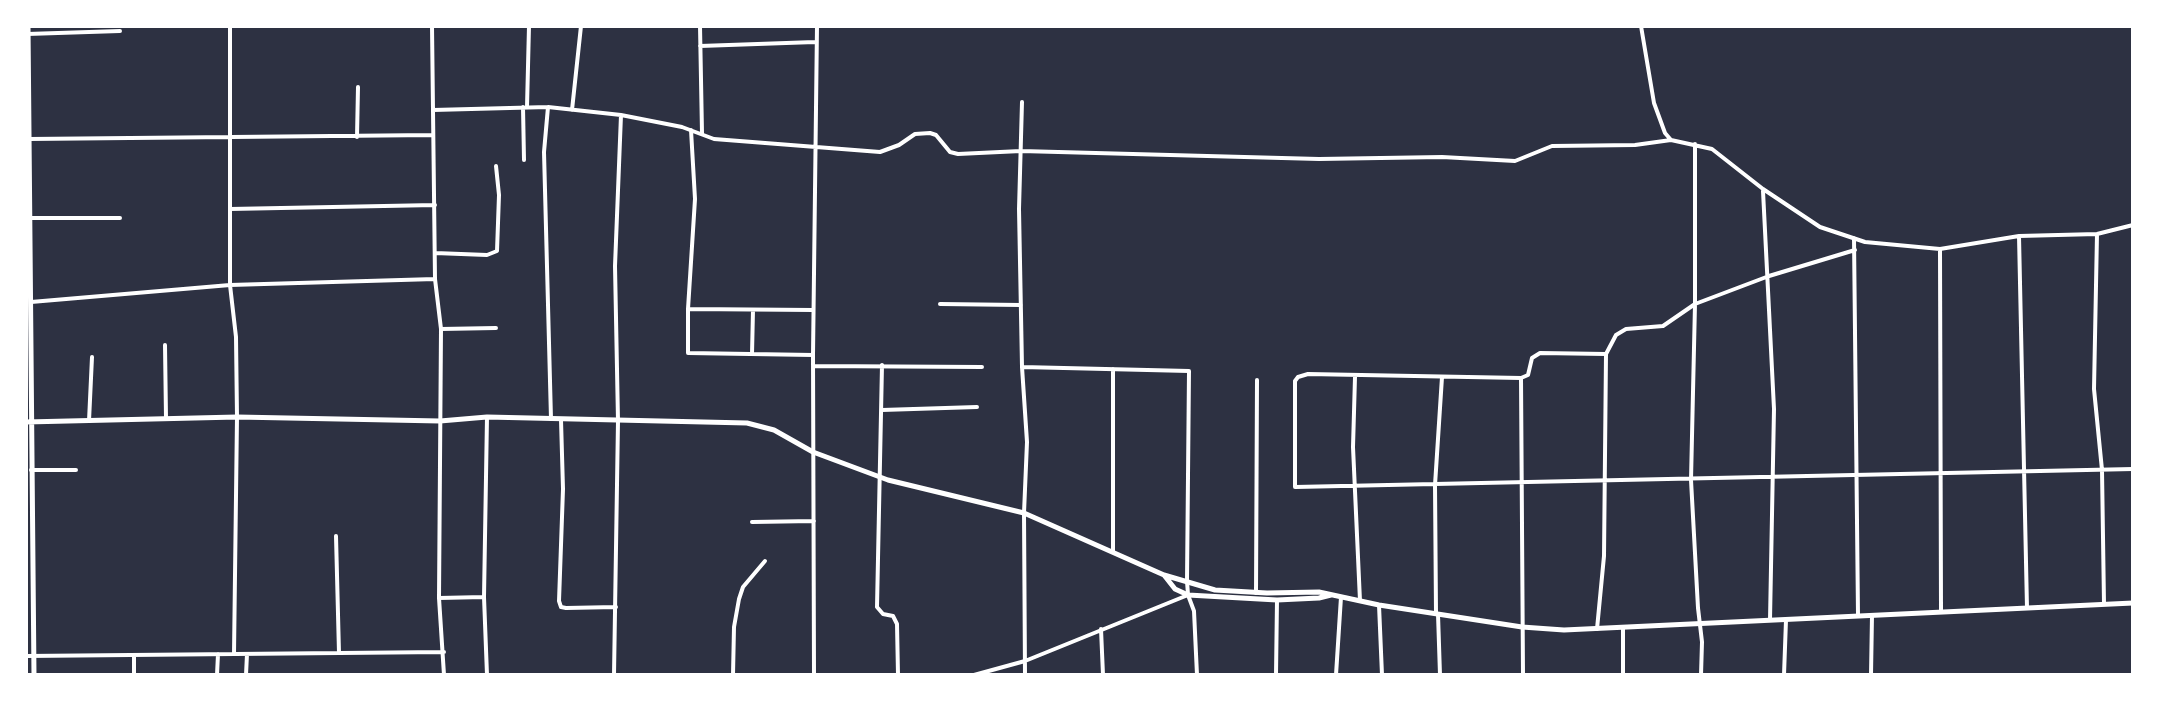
<!DOCTYPE html>
<style>
body{margin:0}
#map{position:relative;width:2159px;height:701px;overflow:hidden;background:#2d3142;font-family:Spectral,serif}
canvas{display:block}
.frame{position:absolute;inset:0;border:28px solid #fff;pointer-events:none}
</style>
<div id="map">
<canvas width="2159" height="701"></canvas>
<div class="frame"></div>
</div>
<script>
const c = document.querySelector('canvas').getContext('2d');
c.lineJoin = 'round';
const poly = rows => new Path2D(rows.map(r => 'M' + r).join(''));
function stroke(path, color, width, dash) { c.strokeStyle = color; c.lineWidth = width; c.lineCap = dash ? 'butt' : 'round'; c.setLineDash(dash || []); c.stroke(path); }
stroke(poly([
 [230,26,230,285,236,337,237,417,234,654],
 [432,26,435,279,441,329,439,598,444,675],
 [700,26,702,133],
 [1641,26,1654,103,1665,133,1671,140,1712,149,1763,189,1820,227,1865,242,1940,249,2019,236,2097,234,2133,225],
 [27,34,120,31],
 [700,46,815,42],
 [1022,102,1019,209,1022,367,1027,442,1024,513,1025,675],
 [523,107,524,160],
 [527,107,529,26],
 [548,107,544,152,551,419],
 [433,110,548,107,621,115,682,127,714,139,880,152,899,145,915,134,930,133,936,135,950,152,958,154,1021,151,1319,159,1442,157,1515,161,1552,146,1635,145,1671,140],
 [572,110,581,26],
 [691,130,695,199,688,309,688,353,813,355],
 [357,137,358,87],
 [29,139,433,135],
 [1695,144,1695,304,1691,480,1698,608,1702,642,1701,675],
 [1763,191,1774,409,1770,620],
 [230,209,435,205],
 [30,218,120,218],
 [2097,234,2094,389,2102,470,2104,604],
 [2019,236,2027,608],
 [1854,238,1858,615],
 [1855,250,1769,276,1695,304,1663,326,1626,329,1616,335,1606,354,1540,353,1532,358,1528,375,1521,378,1308,374,1298,377,1295,381,1295,487,2133,469],
 [1940,250,1941,612],
 [435,253,487,255,497,251,499,195,496,166],
 [31,302,230,285,435,279],
 [940,304,1021,305],
 [688,309,813,310],
 [441,329,496,328],
 [165,345,166,418],
 [752,354,753,310],
 [882,365,877,607,883,614,893,616,897,624,898,675],
 [813,366,982,367],
 [1022,367,1189,371,1187,581,1188,595,1194,611,1197,675],
 [1355,377,1353,447,1360,601],
 [1521,378,1523,675],
 [882,410,977,407],
 [487,417,484,597,487,675],
 [561,420,563,489,559,601,561,607,566,608,616,607],
 [89,421,92,357],
 [31,470,76,470],
 [752,522,814,521],
 [336,536,339,653],
 [1113,551,1113,369],
 [1256,593,1257,380],
 [439,598,484,597],
 [1379,605,1382,675],
 [1436,614,1435,485,1442,377],
 [1438,614,1440,675],
 [1101,629,1103,675],
 [1597,629,1604,556,1606,354],
 [26,656,444,652],
 [134,675,134,656],
 [217,675,218,654],
 [246,675,247,654],
 [614,675,618,421,615,266,621,115],
 [733,675,734,627,739,599,743,587,765,561],
 [814,675,813,355,817,26],
 [974,675,1025,661,1188,595],
 [1276,675,1277,600],
 [1336,675,1341,597],
 [1623,675,1623,628],
 [1784,675,1786,620],
 [1871,675,1872,615]
]), '#fff', 4);
stroke(poly([
 [28,26,34,675],
 [26,422,237,417,440,421,487,417,747,423,774,430,813,452,888,480,1024,513,1164,575,1175,589,1188,595,1277,600,1319,598,1331,595],
 [1164,575,1215,590,1267,593,1319,592,1379,605,1522,627,1564,630,2133,603]
]), '#fff', 5);
</script>
